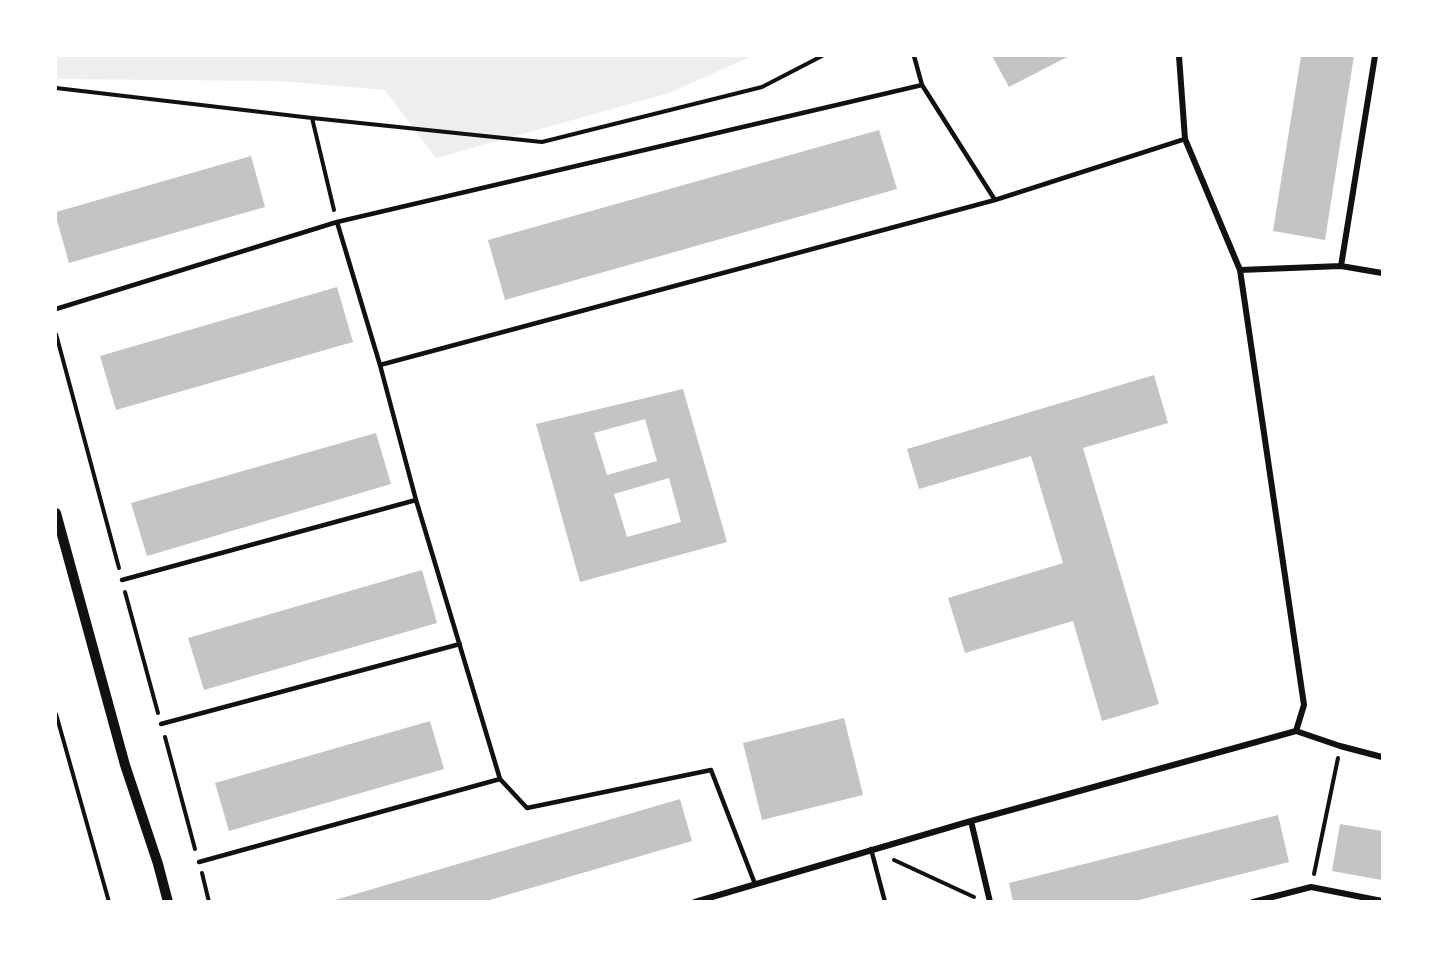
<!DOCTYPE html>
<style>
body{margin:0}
#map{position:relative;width:1438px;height:957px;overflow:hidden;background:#fff;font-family:"Alegreya Sans",sans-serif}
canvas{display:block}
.frame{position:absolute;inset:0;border:57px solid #fff;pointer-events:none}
</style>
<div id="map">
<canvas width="1438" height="957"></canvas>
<div class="frame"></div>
</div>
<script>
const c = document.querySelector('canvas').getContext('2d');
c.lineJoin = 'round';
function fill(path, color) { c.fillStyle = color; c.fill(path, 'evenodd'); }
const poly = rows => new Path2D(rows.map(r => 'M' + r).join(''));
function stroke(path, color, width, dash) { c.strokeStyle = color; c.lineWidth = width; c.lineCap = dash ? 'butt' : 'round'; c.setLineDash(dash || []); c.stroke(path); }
fill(poly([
 [56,56,752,56,669,93,436,158,385,90,277,81,56,79]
]), '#eee');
fill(poly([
 [992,56,1069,56,1009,87],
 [1301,56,1354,56,1325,240,1273,231],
 [879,130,897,189,505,300,488,240],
 [251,156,265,207,69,263,56,217,56,212],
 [337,287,353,342,116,410,100,356],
 [1154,375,1168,423,1083,448,1159,704,1102,721,1073,621,965,653,948,598,1063,563,1031,456,919,489,907,449],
 [683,389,727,542,580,582,536,424],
 [645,419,657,461,607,475,594,433],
 [669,478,681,522,627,537,614,494],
 [376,433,391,484,147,556,131,503],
 [422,570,437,623,204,690,188,638],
 [844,718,863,795,762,820,743,743],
 [430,721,444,769,229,831,215,783],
 [680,799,692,841,483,902,328,902],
 [1278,815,1289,862,1131,902,1013,902,1009,883],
 [1340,824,1382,831,1382,880,1332,871]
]), '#c4c4c4');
stroke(poly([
 [56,88,312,118,542,142,762,87,822,56],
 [312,118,334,210],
 [56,334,119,568],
 [125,592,158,713],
 [56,714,109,902],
 [165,737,195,849],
 [894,860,974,897],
 [202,873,209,902],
 [1314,874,1338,758]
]), '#111', 4);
stroke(poly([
 [914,56,922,85,995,200,1185,139],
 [337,222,380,365],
 [56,309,337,222,922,85],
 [122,580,416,500],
 [161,724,460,644],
 [871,849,885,902],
 [199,862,500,779],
 [755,884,711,770,527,808,500,779,416,500,380,365,995,200]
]), '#111', 4.5);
stroke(poly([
 [1179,56,1185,139,1240,270,1304,705,1296,731],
 [1341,266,1375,56],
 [1240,270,1341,266,1382,273],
 [971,821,990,902],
 [695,902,971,821,1296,731,1340,746,1382,757],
 [1253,902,1311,887,1382,901]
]), '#111', 6);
stroke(poly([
 [56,513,125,765,158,864,168,902]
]), '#111', 10);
</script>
